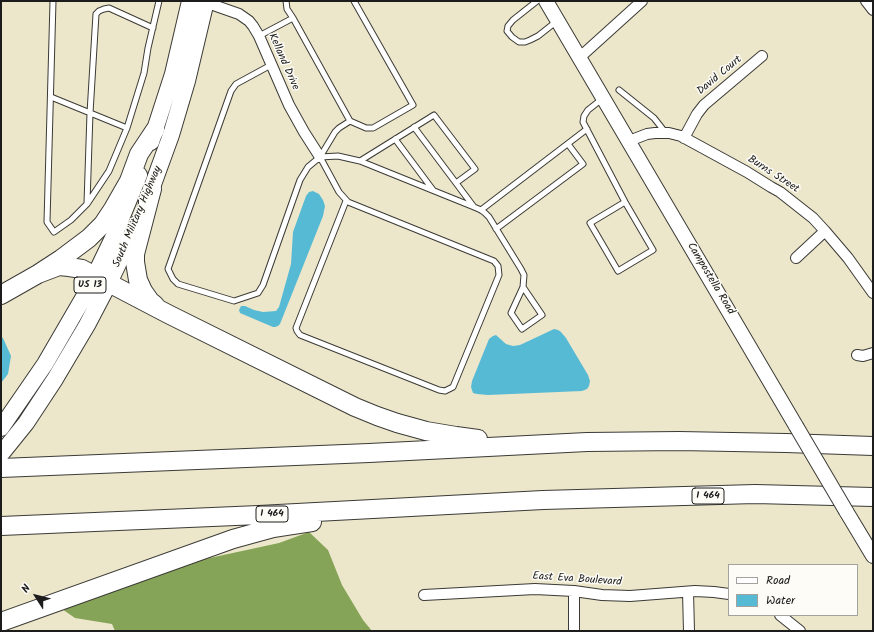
<!DOCTYPE html>
<style>
body{margin:0}
#map{position:relative;width:874px;height:632px;overflow:hidden;background:#ece7ca;font-family:Kalam,sans-serif}
canvas{display:block}
.frame{position:absolute;inset:0;border:2px solid #1c1c1c;pointer-events:none}
.legend{position:absolute;left:728px;top:564px;width:130px;height:52px;box-sizing:border-box;background:#fdfcf7;border:1px solid #a3a29f;margin:0;padding:5px 7px;list-style:none;font-size:12px;color:#1c1c1c}
.legend li{display:flex;align-items:center;gap:8px;height:20px}
.legend b{width:20px;border:1px solid #a3a29f}
.north{position:absolute;left:16px;top:576px;width:40px;height:40px;-webkit-text-stroke:3px #fdfcf7;paint-order:stroke;rotate:306deg;font-size:11px;font-weight:700;line-height:16px;text-align:center;color:#1c1c1c}
.north::after{content:'';display:block;margin:auto;width:14px;height:18px;background:#1c1c1c;clip-path:polygon(50% 0,100% 100%,50% 72%,0 100%)}
</style>
<div id="map">
<canvas width="874" height="632"></canvas>
<div class="frame"></div>
<ul class="legend">
<li><b style="height:5px;background:#fff"></b>Road</li>
<li><b style="height:11px;background:#57bad5"></b>Water</li>
</ul>
<div class="north">N</div>
</div>
<script>
const c = document.querySelector('canvas').getContext('2d');
c.lineJoin = 'round';
function fill(path, color) { c.fillStyle = color; c.fill(path, 'evenodd'); }
const poly = rows => new Path2D(rows.map(r => 'M' + r).join(''));
function stroke(path, color, width, dash) { c.strokeStyle = color; c.lineWidth = width; c.lineCap = dash ? 'butt' : 'round'; c.setLineDash(dash || []); c.stroke(path); }
function label(font, color, halo, rows, align = 'center') {
  c.font = font + ' Kalam,sans-serif'; c.lineWidth = 3; c.setLineDash([]); c.textBaseline = 'middle'; c.strokeStyle = halo; c.fillStyle = color; for (const [text, x, y, turn = 0] of rows) {
    c.save(); c.translate(x, y); c.rotate((+turn || 0) * Math.PI / 180); c.textAlign = isNaN(turn) ? turn : align; if (halo) c.strokeText(text, 0, 0); c.fillText(text, 0, 0); c.restore();
  }
}
fill(poly([
 [309,532,328,550,342,585,363,620,372,631,115,631,112,624,75,618,62,609,205,559,279,543]
]), '#85a458');
fill(poly([
 [313,191,319,194,323,200,325,206,323,216,280,324,278,326,275,327,273,327,240,313,239,310,241,306,245,306,254,310,263,312,276,311,279,307,291,264,293,232,306,196,309,192],
 [554,329,558,330,561,332,566,338,588,375,590,381,589,386,587,389,582,391,488,395,477,394,473,393,471,387,472,381,489,339,493,336,496,335,506,344,513,346,520,345],
 [1,337,3,338,11,356,8,374,1,383]
]), '#57bad5');
const lane = poly([
 [53,1,47,222,54,232,71,220,87,204,109,171,127,128,144,73,148,48,159,1],
 [286,1,287,9,293,18],
 [537,1,513,20,508,26,507,31,512,37,519,42,525,42,530,40,538,36,557,21],
 [259,36,293,18,350,121,339,128,335,132,320,157,308,167,300,180,263,285,258,293,234,301,178,284,173,279,168,269,231,91,236,84,271,65],
 [619,90,654,118,665,132],
 [51,97,127,128],
 [602,99,588,110,584,116,583,122,625,202,653,250,618,271,590,223,625,202],
 [350,121,366,128,373,128,413,105,354,1],
 [414,127,474,207],
 [395,139,433,190],
 [360,161,434,115,475,169,456,183],
 [346,201,296,328,297,331,300,335,439,390,445,391,453,387,499,275,498,266,494,261,348,202,339,192,320,157,338,156,360,161,474,207,481,210,485,213,489,217,521,269,524,275,523,287,511,313,522,329,542,315,523,287],
 [87,203,90,113,96,14,99,11,104,9,109,8,153,28],
 [481,210,587,129],
 [496,229,583,164,568,144]
]);
const street = poly([
 [202,1,239,14,249,21,253,26,259,36,289,105,304,132,320,157],
 [866,1,873,10],
 [579,58,642,1],
 [684,138,697,114,704,105,762,56],
 [629,141,647,134,655,133,669,133,681,136,747,172,771,187,780,192,813,218,825,231,848,258,873,293],
 [796,258,825,231],
 [857,355,863,356,873,353],
 [574,591,574,631],
 [688,592,689,631],
 [424,595,535,589,574,591,602,595,630,596,695,591,714,592,729,594],
 [780,615,800,631]
]);
const secondary = poly([
 [546,1,796,426],
 [846,511,873,556]
]);
const primary = poly([
 [151,142,173,74,190,1],
 [147,201,171,135,187,81,206,1],
 [1,428,45,364,88,290,113,238,139,175],
 [1,454,26,423,55,379,87,325,109,283,137,224]
]);
const highway = poly([
 [152,189,135,254,135,262,138,280,143,291,150,301,155,305],
 [38,274,59,266,69,267,82,269,168,314,355,407,377,416,397,423,426,431,456,436,478,439],
 [1,295,38,274,61,259,89,238,103,224,113,209,129,181,139,154,155,130],
 [1,468,369,453,587,442,679,441,786,443,873,446],
 [1,526,259,515,543,500,755,494,873,497],
 [1,622,233,539,273,528,312,522]
]);
stroke(lane, '#3b3a36', 7);
stroke(street, '#3b3a36', 12);
stroke(secondary, '#3b3a36', 16);
stroke(primary, '#3b3a36', 18);
stroke(highway, '#3b3a36', 20);
stroke(lane, '#fff', 5);
stroke(street, '#fff', 10);
stroke(secondary, '#fff', 14);
stroke(primary, '#fff', 16);
stroke(highway, '#fff', 18);
const secondaryBridge = poly([
 [796,426,846,511]
]);
stroke(secondaryBridge, '#3b3a36', 16, []);
stroke(secondaryBridge, '#fff', 14);
for (const [x, y, w] of [
 [90,285,32],
 [708,496,32],
 [272,514,32]
]) { const box = new Path2D(); box.roundRect(x - w / 2, y - 8, w, 16, 3); c.fillStyle = '#fdfcf7'; c.fill(box); stroke(box, '#1c1c1c', 1); }
label('bold 10px', '#1c1c1c', null, [
 ["US 13",90,285],
 ["I 464",708,496],
 ["I 464",272,514]
]);
label('11px', '#1c1c1c', '#fdfcf7', [
 ["Kelland Drive",283,62,66],
 ["David Court",720,76,-40],
 ["Burns Street",773,175,33],
 ["South Military Highway",138,217,-67],
 ["Campostella Road",710,279,59],
 ["East Eva Boulevard",577,580,4]
]);
</script>
